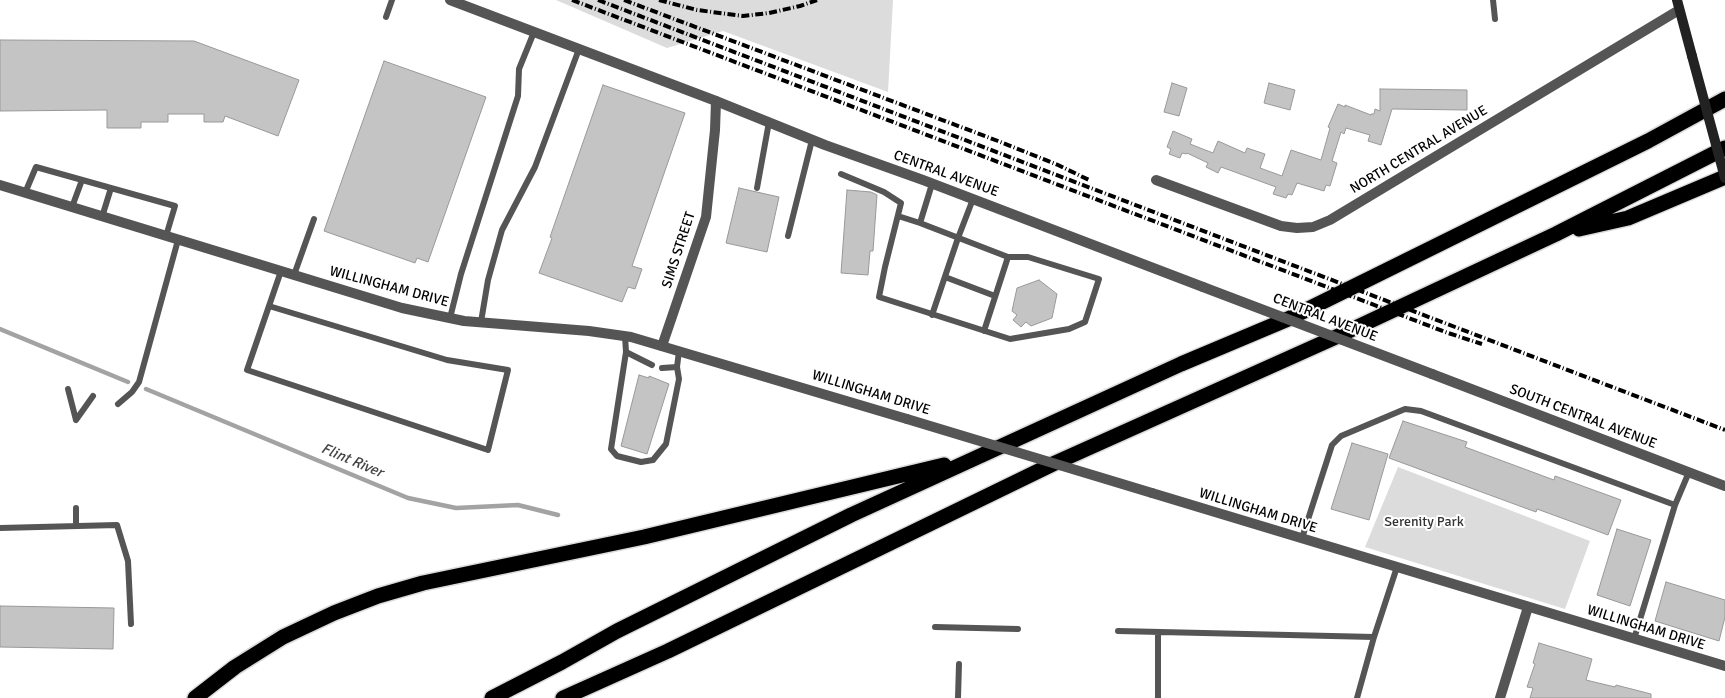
<!DOCTYPE html>
<style>
body{margin:0}
canvas{display:block;background:#fff}
</style>
<canvas width="1725" height="698"></canvas>
<script>
const c = document.querySelector('canvas').getContext('2d');
c.lineJoin = 'round';
function fill(path, color) { c.fillStyle = color; c.fill(path, 'evenodd'); }
const poly = rows => new Path2D(rows.map(r => 'M' + r).join(''));
function stroke(path, color, width, dash) { c.strokeStyle = color; c.lineWidth = width; c.lineCap = dash ? 'butt' : 'round'; c.setLineDash(dash || []); c.stroke(path); }
function label(font, color, halo, rows, align = 'center') {
  c.font = font + ' Signika,sans-serif'; c.lineWidth = 4; c.setLineDash([]); c.textBaseline = 'middle'; c.strokeStyle = halo; c.fillStyle = color; for (const [text, x, y, turn = 0] of rows) {
    c.save(); c.translate(x, y); c.rotate((+turn || 0) * Math.PI / 180); c.textAlign = isNaN(turn) ? turn : align; if (halo) c.strokeText(text, 0, 0); c.fillText(text, 0, 0); c.restore();
  }
}
fill(poly([
 [556,0,893,0,888,92,723,31,667,48],
 [1398,467,1590,541,1565,609,1365,547]
]), '#dcdcdc');
stroke(poly([
 [0,329,128,382],
 [146,389,408,498,456,508,518,505,558,515]
]), '#a3a3a3', 4.5);
const building = poly([
 [0,40,194,41,299,80,278,136,225,116,223,122,204,122,204,114,168,114,168,122,141,122,141,128,107,128,107,110,0,111,0,40],
 [384,61,486,97,428,262,417,258,415,263,324,231,384,61],
 [1172,83,1187,88,1179,116,1164,112,1172,83],
 [1269,83,1295,90,1290,110,1264,103,1269,83],
 [603,85,685,113,632,266,642,269,635,289,628,287,622,302,539,273,552,238,550,237,603,85],
 [1380,89,1467,90,1467,110,1392,109,1381,145,1368,141,1370,135,1346,128,1344,134,1341,132,1332,161,1337,163,1330,186,1326,185,1324,191,1297,183,1292,195,1288,194,1286,198,1273,194,1276,187,1221,167,1218,173,1206,167,1208,163,1187,153,1186,154,1182,153,1180,158,1169,154,1171,149,1167,147,1173,131,1192,139,1190,144,1213,153,1218,141,1245,153,1247,148,1265,154,1260,168,1282,176,1291,150,1321,160,1330,128,1328,127,1338,104,1345,107,1345,105,1371,115,1371,114,1374,114,1375,109,1380,111,1380,89],
 [739,188,779,197,767,252,726,243,739,188],
 [847,190,871,192,877,195,873,251,870,251,868,275,841,273,847,190],
 [1039,280,1057,294,1052,318,1031,326,1026,322,1021,327,1013,320,1017,315,1012,311,1017,288,1039,280],
 [639,375,649,378,649,376,669,384,647,454,621,446,639,375],
 [1403,421,1467,442,1465,447,1554,480,1555,476,1621,500,1608,535,1537,509,1536,512,1389,458,1403,421],
 [1352,443,1388,454,1369,520,1331,509,1352,443],
 [1617,529,1651,540,1630,606,1597,595,1617,529],
 [1666,582,1725,600,1725,617,1719,641,1655,621,1666,582],
 [0,606,114,608,113,649,0,647,0,606],
 [1539,643,1592,659,1586,680,1615,687,1616,685,1651,694,1651,698,1530,698,1533,688,1527,687,1535,664,1533,663,1539,643]
]);
fill(building, '#c4c4c4');
stroke(building, '#999', 1);
const motorway = poly([
 [1579,229,1628,218,1725,177],
 [195,698,235,667,283,637,334,613,378,596,423,583,644,537,944,465],
 [492,698,562,662,617,631,851,515,1181,364,1288,319,1648,141,1725,99],
 [563,698,668,651,1055,463,1336,337,1556,234,1725,148]
]);
stroke(motorway, '#dbdbdb', 18);
stroke(poly([
 [1493,0,1495,19],
 [386,17,392,0],
 [841,174,884,192,901,203,885,267,879,297,1010,339,1069,329,1085,322,1099,279,1028,257,1008,257,920,223,932,184],
 [757,188,769,122],
 [25,193,36,167,175,206,166,236],
 [72,207,82,180],
 [898,216,920,223],
 [102,217,111,188],
 [788,236,812,140],
 [294,275,314,219],
 [945,277,995,296],
 [269,306,447,360,508,370,488,450,247,370,281,271],
 [932,315,958,238,973,199],
 [450,318,461,274,518,96,519,69,534,32],
 [481,322,488,280,502,230,535,167,579,49],
 [984,331,1008,257],
 [625,336,626,352,611,449,617,456,641,462,653,460,666,444,679,379,677,367,679,351],
 [626,352,652,365],
 [662,368,677,367],
 [68,389,76,420],
 [118,404,132,392,139,382,178,240],
 [76,420,93,396],
 [1675,505,1689,472],
 [76,508,76,526],
 [0,528,117,525,128,561,131,624],
 [1302,538,1332,445,1341,436,1405,409,1421,411,1675,505,1634,639],
 [935,627,1018,629],
 [1118,631,1374,637],
 [1158,632,1158,698],
 [958,698,959,664],
 [1357,698,1374,637,1397,567]
]), '#555', 6);
stroke(poly([
 [1156,180,1281,226,1297,228,1313,227,1330,220,1679,10],
 [662,346,706,217,715,130,716,101],
 [1500,698,1528,607]
]), '#555', 10);
stroke(poly([
 [450,0,716,101,825,145,923,180,1203,287],
 [0,185,402,308,464,321,589,331,631,337,907,419],
 [1432,374,1725,486],
 [1152,493,1725,666]
]), '#555', 10);
stroke(poly([
 [1677,0,1692,56]
]), '#222', 10);
stroke(motorway, '#000', 15);
stroke(poly([
 [572,0,1448,333,1482,344],
 [598,0,1725,430],
 [624,0,998,141,1058,165,1089,180],
 [659,0,697,10,743,16,769,13,800,6,817,0]
]), '#000', 4, [8, 2.5, 1, 2.5]);
stroke(poly([
 [1203,287,1432,374],
 [907,419,1152,493]
]), '#555', 10);
stroke(poly([
 [1692,56,1725,178]
]), '#222', 10);
label('14px', '#000', '#fff', [
 ["NORTH CENTRAL AVENUE",1419,150,-31],
 ["CENTRAL AVENUE",946,174,20],
 ["SIMS STREET",679,250,-72],
 ["WILLINGHAM DRIVE",389,287,15],
 ["CENTRAL AVENUE",1325,318,21],
 ["WILLINGHAM DRIVE",871,393,17],
 ["SOUTH CENTRAL AVENUE",1583,417,21],
 ["WILLINGHAM DRIVE",1258,511,17],
 ["WILLINGHAM DRIVE",1646,628,17]
]);
label('14px', '#333', '#fff', [
 ["Serenity Park",1424,522]
]);
label('italic 15px', '#444', '#fff', [
 ["Flint River",352,461,23]
]);
</script>
